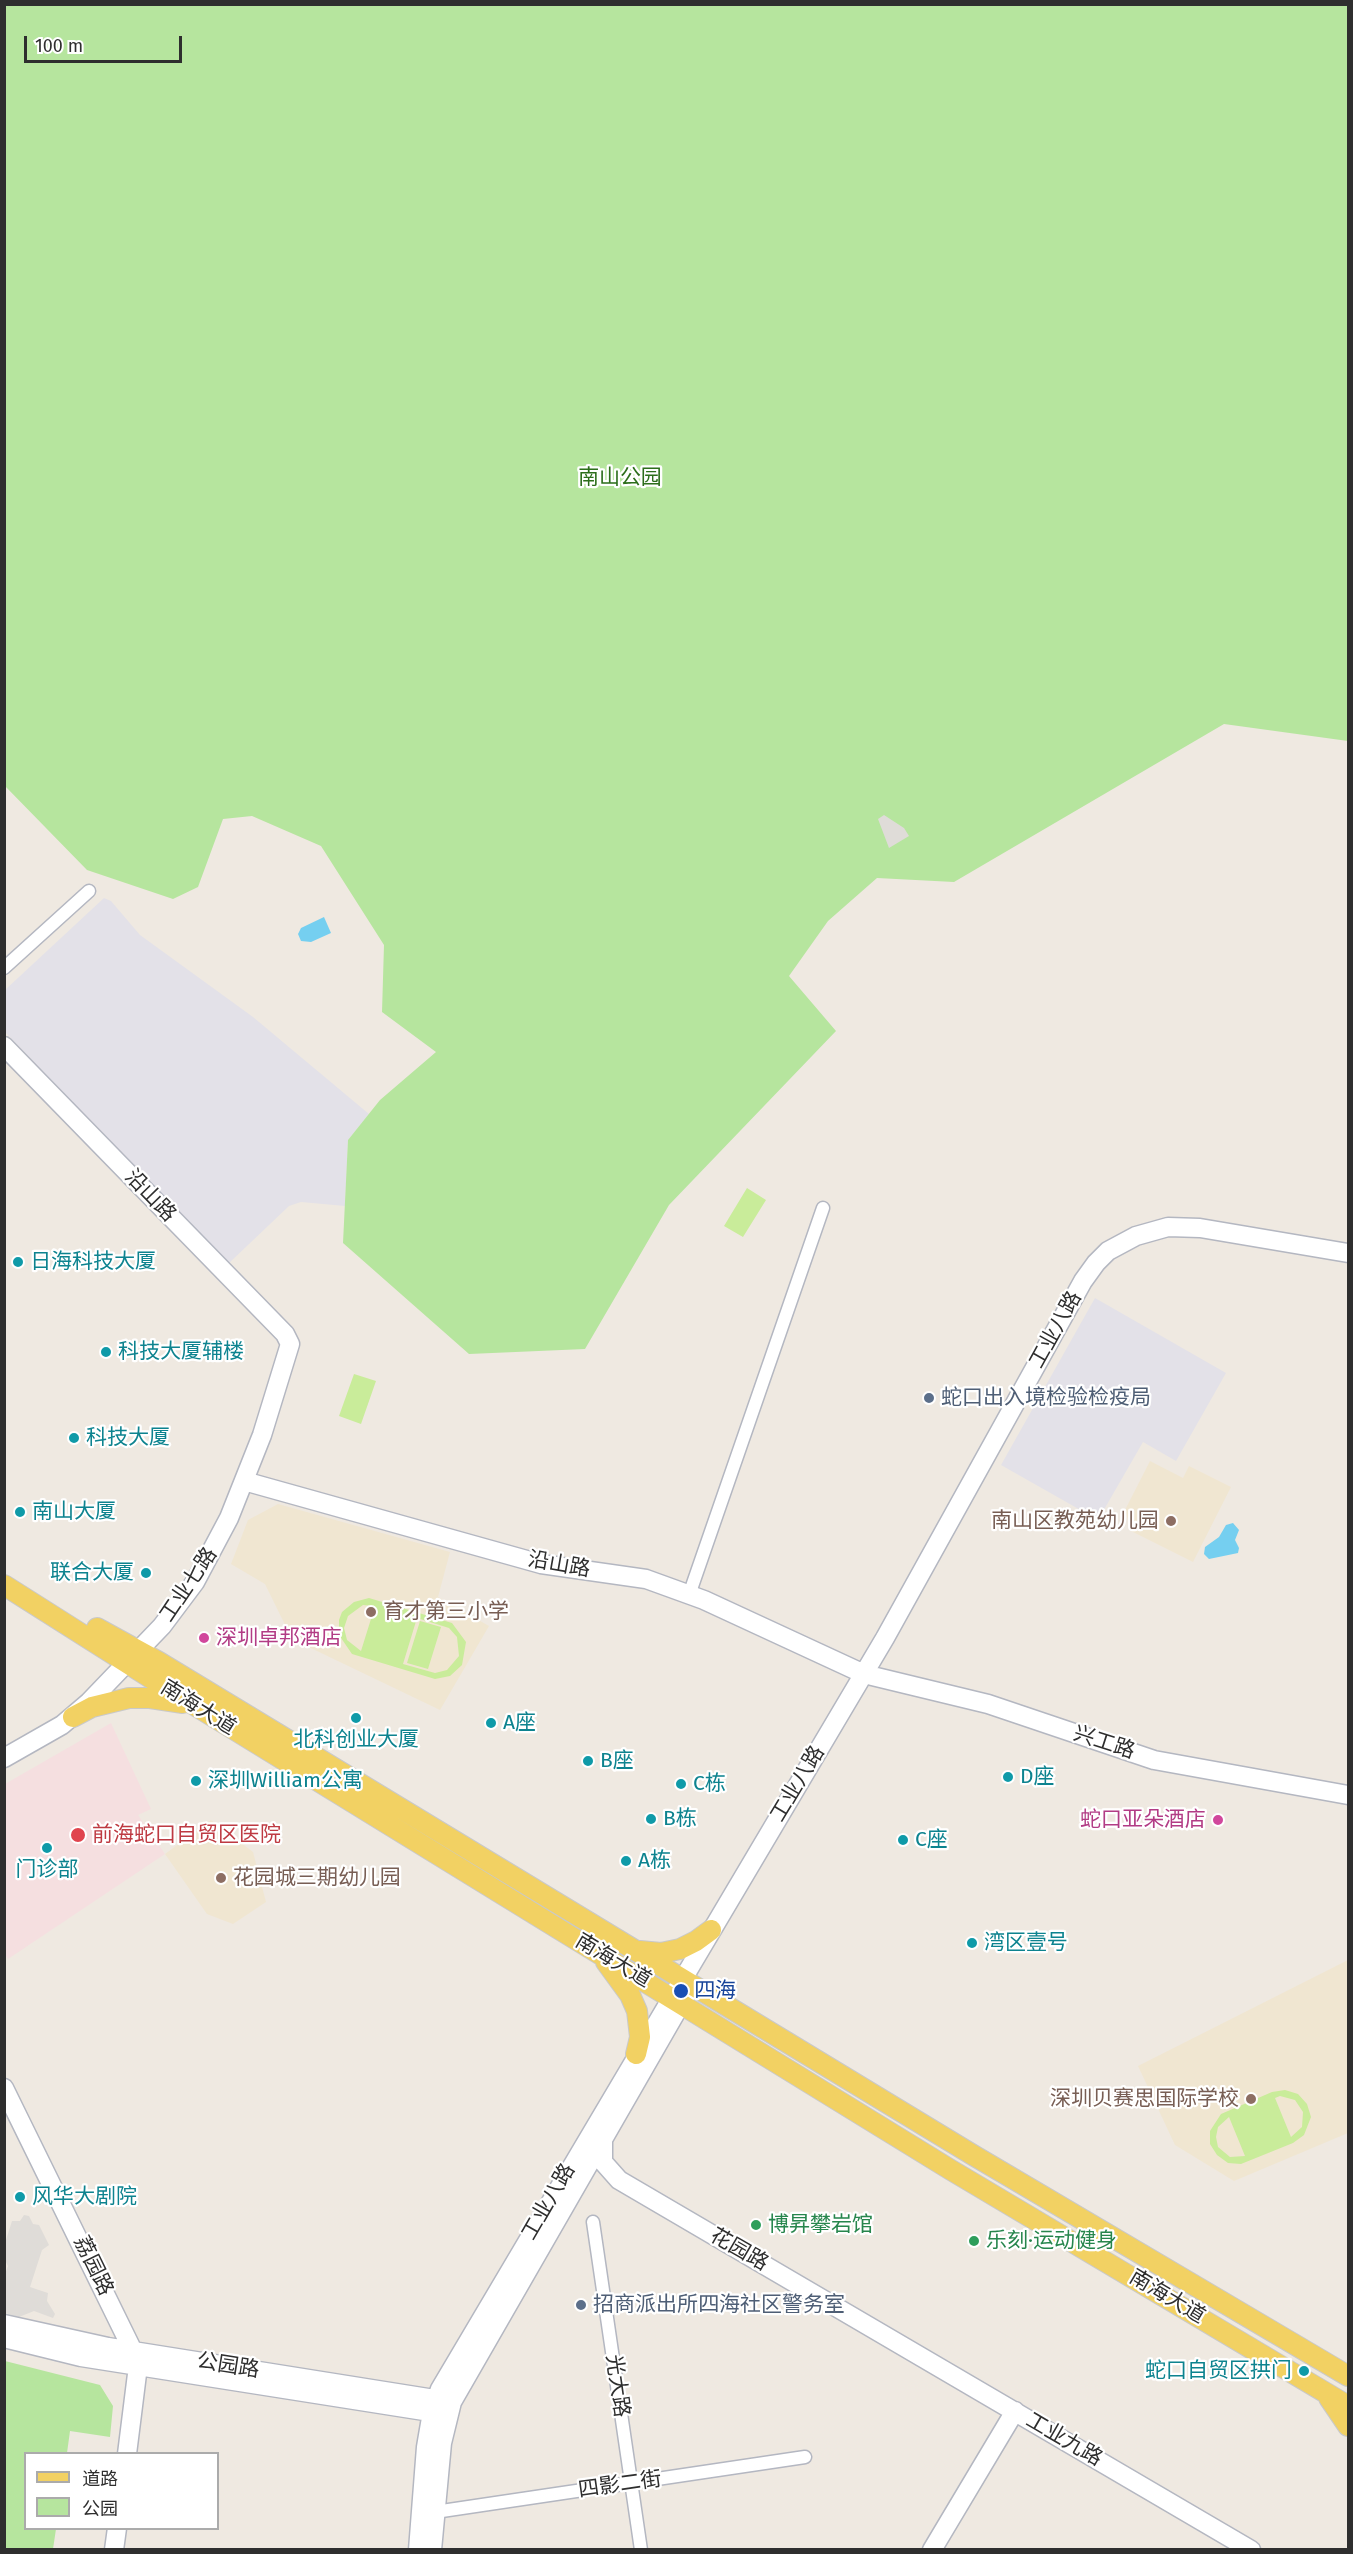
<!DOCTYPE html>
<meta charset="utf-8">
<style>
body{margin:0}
#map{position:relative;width:1353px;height:2554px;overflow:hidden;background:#efe9e1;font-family:"Fira Sans","Noto Sans SC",sans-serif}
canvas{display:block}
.frame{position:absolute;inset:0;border:6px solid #2e2e2e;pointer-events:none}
.legend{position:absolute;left:24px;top:2452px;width:195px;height:78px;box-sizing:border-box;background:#fff;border:2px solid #ababab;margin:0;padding:8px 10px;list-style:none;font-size:18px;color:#2e2e2e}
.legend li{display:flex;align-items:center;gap:12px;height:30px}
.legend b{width:30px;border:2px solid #ababab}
.scale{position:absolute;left:24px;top:36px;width:158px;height:27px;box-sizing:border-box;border:3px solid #2e2e2e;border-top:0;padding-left:8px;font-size:18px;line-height:21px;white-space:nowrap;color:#2e2e2e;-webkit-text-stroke:4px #fff;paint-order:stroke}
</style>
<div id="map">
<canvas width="1353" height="2554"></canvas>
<div class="frame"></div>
<ul class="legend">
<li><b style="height:8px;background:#f2d163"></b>道路</li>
<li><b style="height:16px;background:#b6e59e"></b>公园</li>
</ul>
<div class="scale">100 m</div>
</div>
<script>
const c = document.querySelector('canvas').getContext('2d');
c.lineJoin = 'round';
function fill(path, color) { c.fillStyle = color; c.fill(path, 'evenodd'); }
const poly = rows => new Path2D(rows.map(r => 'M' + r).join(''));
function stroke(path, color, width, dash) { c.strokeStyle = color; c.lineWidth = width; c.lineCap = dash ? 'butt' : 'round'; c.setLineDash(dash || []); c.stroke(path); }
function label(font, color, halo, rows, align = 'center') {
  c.font = font + ' "Fira Sans","Noto Sans SC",sans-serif'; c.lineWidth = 4.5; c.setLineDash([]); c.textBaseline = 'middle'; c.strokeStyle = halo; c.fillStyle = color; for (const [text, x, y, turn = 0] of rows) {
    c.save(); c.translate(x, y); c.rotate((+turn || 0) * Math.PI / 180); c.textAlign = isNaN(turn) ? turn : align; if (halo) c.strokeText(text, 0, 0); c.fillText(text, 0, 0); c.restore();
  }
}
fill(poly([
 [104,898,111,901,140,935,253,1017,369,1114,348,1140,345,1206,301,1202,289,1206,228,1264,5,1032,5,990],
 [1095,1298,1226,1373,1176,1461,1143,1442,1098,1520,1001,1465]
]), '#e3e1e8');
fill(poly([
 [1150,1461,1183,1478,1189,1466,1231,1487,1193,1562,1131,1531,1125,1510],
 [278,1504,450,1552,438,1597,489,1626,440,1710,292,1639,265,1584,231,1564,248,1520],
 [211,1820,253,1852,266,1902,233,1924,207,1914,165,1854],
 [1348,1960,1348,2133,1234,2181,1175,2145,1138,2066]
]), '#f0e6d1');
fill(poly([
 [111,1723,151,1809,138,1815,165,1854,8,1959,4,1953,5,1784]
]), '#f5dfe0');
fill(poly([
 [5,5,1348,5,1348,741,1224,724,954,882,877,878,828,921,789,976,836,1031,669,1205,585,1349,469,1354,343,1243,348,1140,380,1100,436,1052,382,1012,384,945,321,846,252,816,223,819,198,887,173,899,87,870,5,786],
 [5,2361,100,2385,113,2406,110,2437,70,2431,67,2453,26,2454,26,2528,56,2529,53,2549,5,2549]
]), '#b6e59e');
fill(poly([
 [747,1188,766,1200,743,1237,724,1226],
 [354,1374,376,1381,361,1424,339,1416],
 [369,1598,452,1623,466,1642,462,1665,450,1676,435,1679,352,1654,339,1635,339,1620,342,1612,354,1602],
 [363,1605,375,1606,361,1651,347,1640,344,1628,348,1616],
 [417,1618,449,1628,457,1637,459,1656,447,1670,435,1673,403,1664],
 [420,1621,441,1627,428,1669,407,1663],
 [1285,2090,1298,2094,1307,2104,1311,2117,1304,2135,1293,2143,1241,2164,1228,2163,1217,2155,1210,2144,1210,2131,1221,2114,1272,2092],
 [1280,2096,1295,2100,1303,2112,1302,2127,1291,2137,1275,2098],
 [1229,2117,1245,2156,1230,2157,1218,2147,1216,2137,1218,2127]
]), '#c9ec9a');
fill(poly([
 [884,815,904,828,909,836,889,848,878,819],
 [24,2215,29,2216,33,2224,39,2225,49,2245,42,2250,30,2287,48,2293,47,2301,55,2314,53,2318,34,2311,19,2317,5,2313,5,2274,8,2266,5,2260,5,2243,12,2221,20,2221]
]), '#dfdcd8');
fill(poly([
 [324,917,331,933,311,942,301,941,298,934,301,928],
 [1233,1523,1239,1530,1235,1540,1239,1548,1238,1553,1209,1559,1204,1554,1205,1547,1219,1537,1226,1525]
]), '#75cff0');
const street = poly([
 [4,968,89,891],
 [689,1595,823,1208],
 [593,2222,641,2550],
 [435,2512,805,2457]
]);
const secondary = poly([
 [4,1046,285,1334,290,1344,262,1435,229,1518,195,1582,162,1626,89,1702,62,1725,4,1758],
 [244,1481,541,1564,646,1579,704,1600,864,1674,988,1704,1154,1760,1348,1795],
 [4,2088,133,2351,138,2366,127,2454],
 [603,2138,603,2162,619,2180,1251,2550],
 [4,2324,108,2347,447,2401],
 [4,2338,81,2357,443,2414],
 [114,2550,117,2528],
 [418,2550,426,2447,432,2412,440,2389,885,1638,1083,1281,1096,1263,1108,1251,1136,1236,1168,1227,1200,1228,1348,1253],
 [432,2550,442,2443,452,2402,686,1995],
 [932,2550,1015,2411]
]);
const primary = poly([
 [4,1585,165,1687,951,2170,1348,2406],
 [97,1628,159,1662,973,2155,1348,2376],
 [73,1717,92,1707,129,1698,150,1698,183,1703],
 [640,1951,661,1953,680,1949,696,1941,711,1930],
 [606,1962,630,1995,637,2011,640,2037,636,2054],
 [1329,2398,1348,2426]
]);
stroke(street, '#b4b7c1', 15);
stroke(secondary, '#b4b7c1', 21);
stroke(primary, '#c9c9c9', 22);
stroke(street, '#fff', 12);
stroke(secondary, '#fff', 18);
stroke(primary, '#f2d163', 20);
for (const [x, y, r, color] of [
 [18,1262,6,"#0f9aa8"],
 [106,1352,6,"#0f9aa8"],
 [929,1398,6,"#5c6f8a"],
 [74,1438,6,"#0f9aa8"],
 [20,1512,6,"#0f9aa8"],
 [1171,1521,6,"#8d6e63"],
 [146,1573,6,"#0f9aa8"],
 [371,1612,6,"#8d6e63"],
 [204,1638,6,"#d1479c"],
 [356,1718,6,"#0f9aa8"],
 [491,1723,6,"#0f9aa8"],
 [588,1761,6,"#0f9aa8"],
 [1008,1777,6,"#0f9aa8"],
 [196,1781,6,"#0f9aa8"],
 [681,1784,6,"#0f9aa8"],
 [651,1819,6,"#0f9aa8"],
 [1218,1820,6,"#d1479c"],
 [78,1835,8,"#e0444e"],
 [903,1840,6,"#0f9aa8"],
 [47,1848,6,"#0f9aa8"],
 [626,1861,6,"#0f9aa8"],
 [221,1878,6,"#8d6e63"],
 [972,1943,6,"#0f9aa8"],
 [681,1991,8,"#1a4fb4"],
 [1251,2099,6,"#8d6e63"],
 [20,2197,6,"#0f9aa8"],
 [756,2225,6,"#2e9e5b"],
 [974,2241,6,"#2e9e5b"],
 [581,2305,6,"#5c6f8a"],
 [1304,2371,6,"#0f9aa8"]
]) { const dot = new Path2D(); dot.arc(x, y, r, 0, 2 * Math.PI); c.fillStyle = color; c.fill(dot); stroke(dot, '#fff', 2); }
label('21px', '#2c6e1b', '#fff', [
 ["南山公园",620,478]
]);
label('21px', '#2e2e2e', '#fff', [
 ["沿山路",150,1196,46],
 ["工业八路",1056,1330,-61],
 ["沿山路",559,1565,10],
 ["工业七路",189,1585,-56],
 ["南海大道",198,1708,32],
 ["兴工路",1104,1743,18],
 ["工业八路",798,1784,-59],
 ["南海大道",613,1961,31],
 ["工业八路",549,2202,-60],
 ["花园路",739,2250,30],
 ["荔园路",93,2266,64],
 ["南海大道",1167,2297,31],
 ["公园路",228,2366,9],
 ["光大路",617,2386,82],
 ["工业九路",1064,2440,30],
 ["四影二街",620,2485,-8]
]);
label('21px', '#0d838f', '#fff', [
 ["日海科技大厦",30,1262],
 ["科技大厦辅楼",118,1352],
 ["科技大厦",86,1438],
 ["南山大厦",32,1512],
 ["联合大厦",134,1573,"right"],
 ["A座",503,1723],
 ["北科创业大厦",356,1740,"center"],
 ["B座",600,1761],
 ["D座",1020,1777],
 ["深圳William公寓",208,1781],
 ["C栋",693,1784],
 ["B栋",663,1819],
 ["C座",915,1840],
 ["A栋",638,1861],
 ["门诊部",47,1870,"center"],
 ["湾区壹号",984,1943],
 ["风华大剧院",32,2197],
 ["蛇口自贸区拱门",1292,2371,"right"]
], 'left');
label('21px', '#4e5e75', '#fff', [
 ["蛇口出入境检验检疫局",941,1398],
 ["招商派出所四海社区警务室",593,2305]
], 'left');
label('21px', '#785e54', '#fff', [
 ["南山区教苑幼儿园",1159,1521],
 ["育才第三小学",383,1612,"left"],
 ["花园城三期幼儿园",233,1878,"left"],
 ["深圳贝赛思国际学校",1239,2099]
], 'right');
label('21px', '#b23c85', '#fff', [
 ["深圳卓邦酒店",216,1638],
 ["蛇口亚朵酒店",1206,1820,"right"]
], 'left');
label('21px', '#be3a42', '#fff', [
 ["前海蛇口自贸区医院",92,1835]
], 'left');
label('21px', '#164399', '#fff', [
 ["四海",694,1991]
], 'left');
label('21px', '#27864d', '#fff', [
 ["博昇攀岩馆",768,2225],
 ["乐刻·运动健身",986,2241]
], 'left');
</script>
